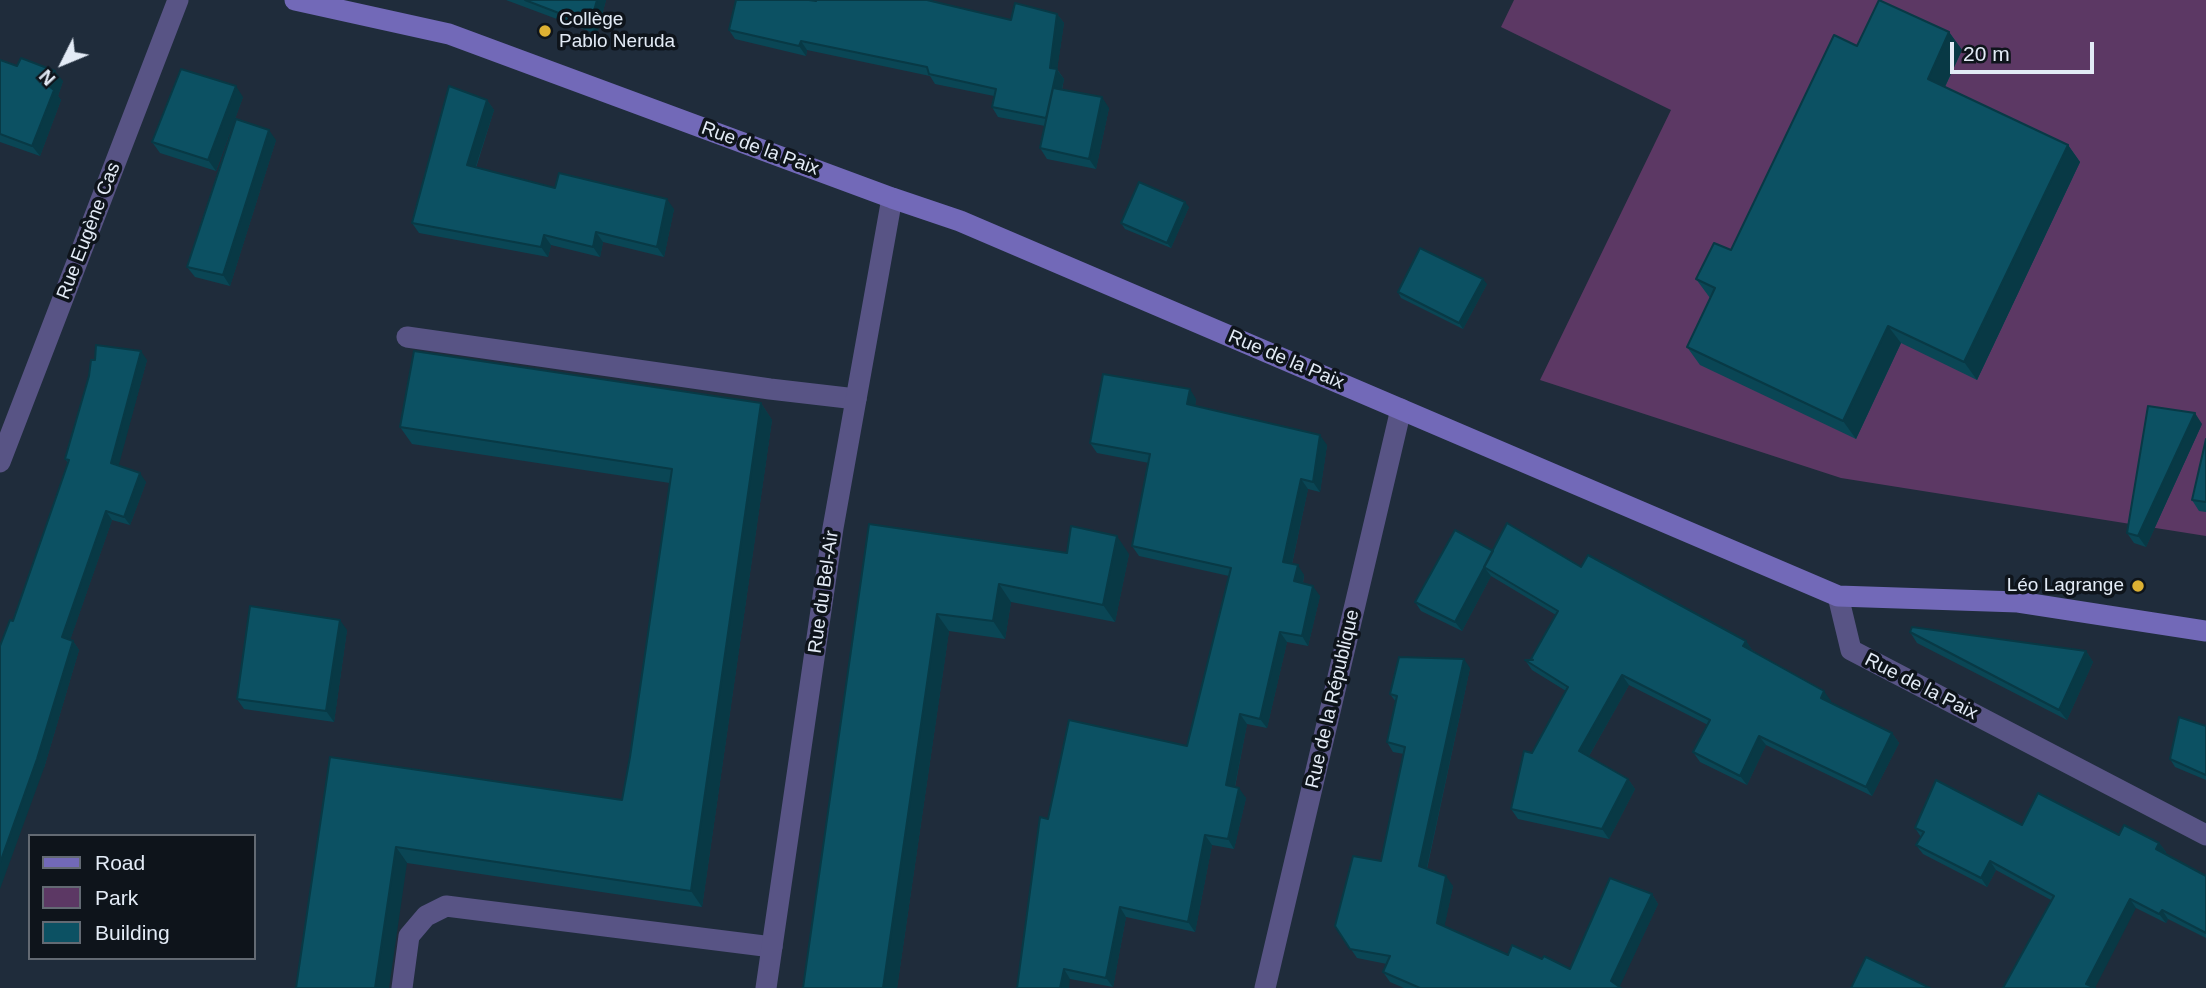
<!DOCTYPE html>
<meta charset="utf-8">
<style>
body{margin:0}
#map{position:relative;width:2206px;height:988px;overflow:hidden;background:#1f2c3b;font-family:Helvetica,sans-serif}
canvas{display:block}
.legend{position:absolute;left:28px;top:834px;width:228px;height:126px;box-sizing:border-box;background:#0e141b;border:2px solid #636a73;margin:0;padding:9px 12px;list-style:none;font-size:21px;color:#e3ebf6}
.legend li{display:flex;align-items:center;gap:14px;height:35px}
.legend b{width:35px;border:2px solid #636a73}
.north{position:absolute;left:28px;top:28px;width:70px;height:70px;-webkit-text-stroke:5px #0e141b;paint-order:stroke;rotate:227deg;font-size:19px;font-weight:700;line-height:28px;text-align:center;color:#e3ebf6}
.north::after{content:'';display:block;margin:auto;width:24px;height:32px;background:#e3ebf6;clip-path:polygon(50% 0,100% 100%,50% 72%,0 100%)}
.scale{position:absolute;left:1950px;top:42px;width:144px;height:32px;box-sizing:border-box;border:4px solid #e3ebf6;border-top:0;padding-left:9px;font-size:21px;line-height:24px;white-space:nowrap;color:#e3ebf6;-webkit-text-stroke:5px #0e141b;paint-order:stroke}
</style>
<div id="map">
<canvas width="2206" height="988"></canvas>
<ul class="legend">
<li><b style="height:9px;background:#7269b8"></b>Road</li>
<li><b style="height:19px;background:#5c3864"></b>Park</li>
<li><b style="height:19px;background:#0c5163"></b>Building</li>
</ul>
<div class="north">N</div>
<div class="scale">20 m</div>
</div>
<script>
const c = document.querySelector('canvas').getContext('2d');
c.lineJoin = 'round';
function fill(path, color) { c.fillStyle = color; c.fill(path, 'evenodd'); }
const poly = rows => new Path2D(rows.map(r => 'M' + r).join(''));
function stroke(path, color, width, dash) { c.strokeStyle = color; c.lineWidth = width; c.lineCap = dash ? 'butt' : 'round'; c.setLineDash(dash || []); c.stroke(path); }
function label(font, color, halo, rows, align = 'center') {
  c.font = font + ' Helvetica,sans-serif'; c.lineWidth = 7; c.setLineDash([]); c.textBaseline = 'middle'; c.strokeStyle = halo; c.fillStyle = color; for (const [text, x, y, turn = 0] of rows) {
    c.save(); c.translate(x, y); c.rotate((+turn || 0) * Math.PI / 180); c.textAlign = isNaN(turn) ? turn : align; if (halo) c.strokeText(text, 0, 0); c.fillText(text, 0, 0); c.restore();
  }
}
fill(poly([
 [1514,0,2206,0,2206,536,1841,478,1540,380,1671,110,1501,27]
]), '#5c3864');
stroke(poly([
 [407,337,770,389,856,399],
 [402,988,409,936,426,916,446,906,772,947]
]), '#585485', 21);
stroke(poly([
 [0,462,178,0],
 [1838,596,1851,650,2206,835],
 [766,988,833,528,892,198],
 [1265,988,1401,409]
]), '#585485', 21);
stroke(poly([
 [295,0,449,34,892,198,960,221,1838,596,2018,602,2206,631]
]), '#7269b8', 21);
fill(poly([
 [506,0,606,0,597,34],
 [816,1,1011,20,1057,14,1064,23,1057,69,1064,79,1062,90,1109,108,1096,169,1047,159,1040,148,1045,126,998,117,992,107,994,96,935,84,930,76,807,50,806,56,735,39,729,30],
 [1949,32,1962,50,1945,87,2068,145,2080,162,1977,380,1901,343,1856,439,1700,365,1687,347,1710,298,1696,279,1731,250,1857,46],
 [0,60,63,81,58,96,61,100,40,156,0,142],
 [243,97,216,171,160,153,152,142],
 [487,100,494,110,476,168,555,188,674,209,664,257,603,242,600,257,551,245,548,257,419,233,412,223],
 [276,140,230,286,195,277,187,267],
 [1189,207,1171,248,1125,229,1121,223],
 [1487,284,1463,329,1401,298,1398,292],
 [95,360,147,360,118,466,146,482,130,525,112,520,70,640,73,641,79,650,44,768,13,621,68,463,65,459],
 [1196,399,1195,406,1327,445,1320,492,1308,489,1292,564,1304,575,1303,583,1320,596,1308,646,1287,642,1267,728,1247,724,1235,787,1246,798,1234,849,1212,845,1195,932,1126,917,1113,987,1070,979,1017,988,1048,819,1187,746,1229,576,1139,556,1132,546,1149,463,1097,453,1090,443],
 [761,403,772,420,702,907,407,863,330,757,622,800,630,757,670,483,412,444,400,427],
 [2202,424,2146,547,2134,543,2127,533],
 [2206,439,2206,512,2199,511,2192,500],
 [869,524,1067,553,1129,554,1115,622,1011,602,1005,639,949,631,897,988,803,988],
 [1493,551,1581,567,1746,641,1752,650,1831,701,1830,702,1892,733,1899,743,1872,796,1766,745,1747,785,1700,762,1693,752,1708,725,1629,685,1589,756,1628,779,1635,789,1609,839,1518,819,1511,809,1532,753,1566,691,1532,670,1525,660,1532,660,1556,615,1491,576,1462,631,1421,611,1415,602],
 [347,630,334,722,244,709,237,699],
 [1910,632,2086,651,2093,662,2067,720,1917,643],
 [1470,668,1427,869,1453,886,1444,927,1508,955,1542,959,1570,969,1652,894,1658,904,1619,987,1621,988,1404,988,1390,982,1383,972,1387,964,1357,958,1335,926,1381,861,1404,754,1393,752,1387,742,1396,702,1390,694],
 [2206,726,2206,780,2175,767,2170,759],
 [2022,825,2119,835,2159,843,2166,852,2165,854,2206,876,2206,938,2168,919,2166,923,2136,908,2051,900,1996,870,1987,887,1923,854,1916,845,1921,837,1915,828]
]), '#0a4655');
fill(poly([
 [597,0,606,0,597,34,590,25],
 [1057,14,1064,23,1057,70,1064,79,1053,127,1050,68],
 [1949,32,1962,50,1940,97,1928,79],
 [801,41,807,50,806,56,799,46],
 [55,71,63,81,58,96,61,100,40,156,32,146],
 [236,86,243,97,216,171,208,160],
 [1102,97,1109,108,1096,169,1089,159],
 [487,100,494,110,473,175,467,165],
 [269,130,276,140,230,286,223,275],
 [2068,145,2080,162,1977,380,1964,362],
 [667,199,674,209,664,257,657,247],
 [1185,202,1189,207,1171,248,1167,243],
 [596,232,603,242,600,257,593,247],
 [544,235,551,245,548,257,541,247],
 [1483,279,1487,284,1463,329,1459,323],
 [1888,326,1901,343,1856,439,1843,421],
 [141,351,147,360,117,472,111,463],
 [1190,389,1196,399,1194,413,1187,404],
 [761,403,772,420,702,907,691,891],
 [2195,413,2202,424,2146,547,2138,536],
 [1320,435,1327,445,1320,492,1313,482],
 [140,473,146,482,130,525,124,517],
 [1301,479,1308,489,1290,572,1283,562],
 [106,511,112,520,68,646,62,637],
 [1117,536,1129,554,1115,622,1103,605],
 [1298,565,1304,575,1301,591,1294,581],
 [1484,567,1491,576,1462,631,1455,622],
 [999,584,1011,602,1005,639,993,621],
 [1313,586,1320,596,1308,646,1302,636],
 [937,614,949,631,897,988,883,988],
 [340,620,347,630,334,722,326,711],
 [1280,632,1287,642,1267,728,1260,719],
 [73,641,79,650,44,768,0,889,0,863],
 [1746,641,1752,650,1743,646],
 [2086,651,2093,662,2067,720,2059,710],
 [1464,659,1470,668,1425,876,1419,866],
 [1622,675,1629,685,1586,761,1579,751],
 [1824,691,1831,701,1827,707,1821,698],
 [1240,714,1247,724,1233,795,1226,785],
 [1892,733,1899,743,1872,796,1866,787],
 [1759,736,1766,745,1747,785,1740,776],
 [1628,779,1635,789,1609,839,1602,829],
 [1239,788,1246,798,1234,849,1228,839],
 [1205,835,1212,845,1195,932,1188,922],
 [2159,843,2166,852,2162,858,2156,849],
 [396,847,407,863,389,988,375,988],
 [1990,861,1996,870,1987,887,1981,878],
 [1446,876,1453,886,1443,933,1437,923],
 [1652,894,1658,904,1619,988,1611,981],
 [2130,899,2136,908,2095,988,2086,984],
 [1120,907,1126,917,1113,987,1106,978],
 [2162,910,2168,919,2166,923,2159,914],
 [1064,969,1070,979,1069,988,1060,988]
]), '#083945');
const building = poly([
 [525,0,597,0,590,25,525,0],
 [736,0,809,0,816,1,816,0,927,0,1011,20,1015,3,1057,14,1050,68,1057,69,1046,118,992,107,996,89,929,74,927,67,801,41,799,46,729,30,736,0],
 [1879,0,1949,32,1928,79,2068,145,1964,362,1888,326,1843,421,1687,347,1715,288,1696,279,1714,243,1731,250,1834,35,1857,46,1879,0],
 [21,58,55,71,50,87,54,90,32,146,0,134,0,60,17,66,21,58],
 [181,69,236,86,208,160,152,142,181,69],
 [449,86,487,100,467,165,555,188,559,173,667,199,657,247,596,232,593,247,544,235,541,247,412,223,449,86],
 [1053,88,1102,97,1089,159,1040,148,1053,88],
 [236,119,269,130,223,275,187,267,236,119],
 [1139,182,1185,202,1167,243,1121,223,1139,182],
 [1420,248,1483,279,1459,323,1398,292,1420,248],
 [96,345,141,351,111,463,140,473,124,517,106,511,62,637,73,641,37,759,0,863,0,646,10,620,13,621,69,460,65,459,89,376,91,360,95,360,96,345],
 [414,351,761,403,691,891,396,847,375,988,296,988,330,757,622,800,630,757,672,469,400,427,414,351],
 [1103,374,1190,389,1187,404,1320,435,1313,482,1301,479,1283,562,1298,565,1294,581,1313,586,1302,636,1280,632,1260,719,1240,714,1226,785,1239,788,1228,839,1205,835,1188,922,1120,907,1106,978,1064,969,1060,988,1017,988,1040,817,1048,819,1069,720,1187,746,1231,568,1132,546,1150,454,1090,443,1103,374],
 [2148,406,2195,413,2138,536,2127,533,2148,406],
 [2206,439,2206,502,2192,500,2206,439],
 [1507,523,1581,567,1588,555,1746,641,1743,646,1824,691,1821,698,1892,733,1866,787,1759,736,1740,776,1693,752,1710,720,1622,675,1579,751,1628,779,1602,829,1511,809,1524,751,1532,753,1568,687,1525,660,1533,660,1531,659,1558,611,1484,567,1507,523],
 [869,524,1067,553,1071,526,1117,536,1103,605,999,584,993,621,937,614,883,988,803,988,869,524],
 [1455,530,1493,551,1455,622,1415,602,1455,530],
 [250,606,340,620,326,711,237,699,250,606],
 [1912,627,2086,651,2059,710,1910,632,1912,627],
 [1399,657,1464,659,1419,866,1446,876,1437,923,1508,955,1512,945,1542,959,1544,956,1570,969,1610,878,1652,894,1611,981,1621,988,1420,988,1383,972,1390,956,1350,949,1335,926,1353,856,1381,861,1405,747,1387,742,1397,696,1390,694,1399,657],
 [2179,717,2206,726,2206,775,2170,759,2179,717],
 [1936,780,2022,825,2038,793,2119,835,2124,825,2159,843,2156,849,2206,876,2206,933,2162,910,2159,914,2130,899,2086,984,2095,988,2003,988,2054,896,1990,861,1981,878,1916,845,1924,832,1915,828,1936,780],
 [1866,957,1930,988,1851,988,1866,957]
]);
fill(building, '#0c5163');
stroke(building, '#083945', 2);
for (const [x, y, r, color] of [
 [545,31,7,"#ddb133"],
 [2138,586,7,"#ddb133"]
]) { const dot = new Path2D(); dot.arc(x, y, r, 0, 2 * Math.PI); c.fillStyle = color; c.fill(dot); stroke(dot, '#0e141b', 2.5); }
label('19px', '#e3ebf6', '#0e141b', [
 ["Collège",559,20],
 ["Pablo Neruda",559,42],
 ["Léo Lagrange",2124,586,"right"]
], 'left');
label('19px', '#e3ebf6', '#0e141b', [
 ["Rue de la Paix",760,149,20],
 ["Rue Eugène Cas",89,231,-69],
 ["Rue de la Paix",1286,360,23],
 ["Rue du Bel-Air",824,592,-82],
 ["Rue de la Paix",1921,687,27],
 ["Rue de la République",1333,699,-77]
]);
</script>
